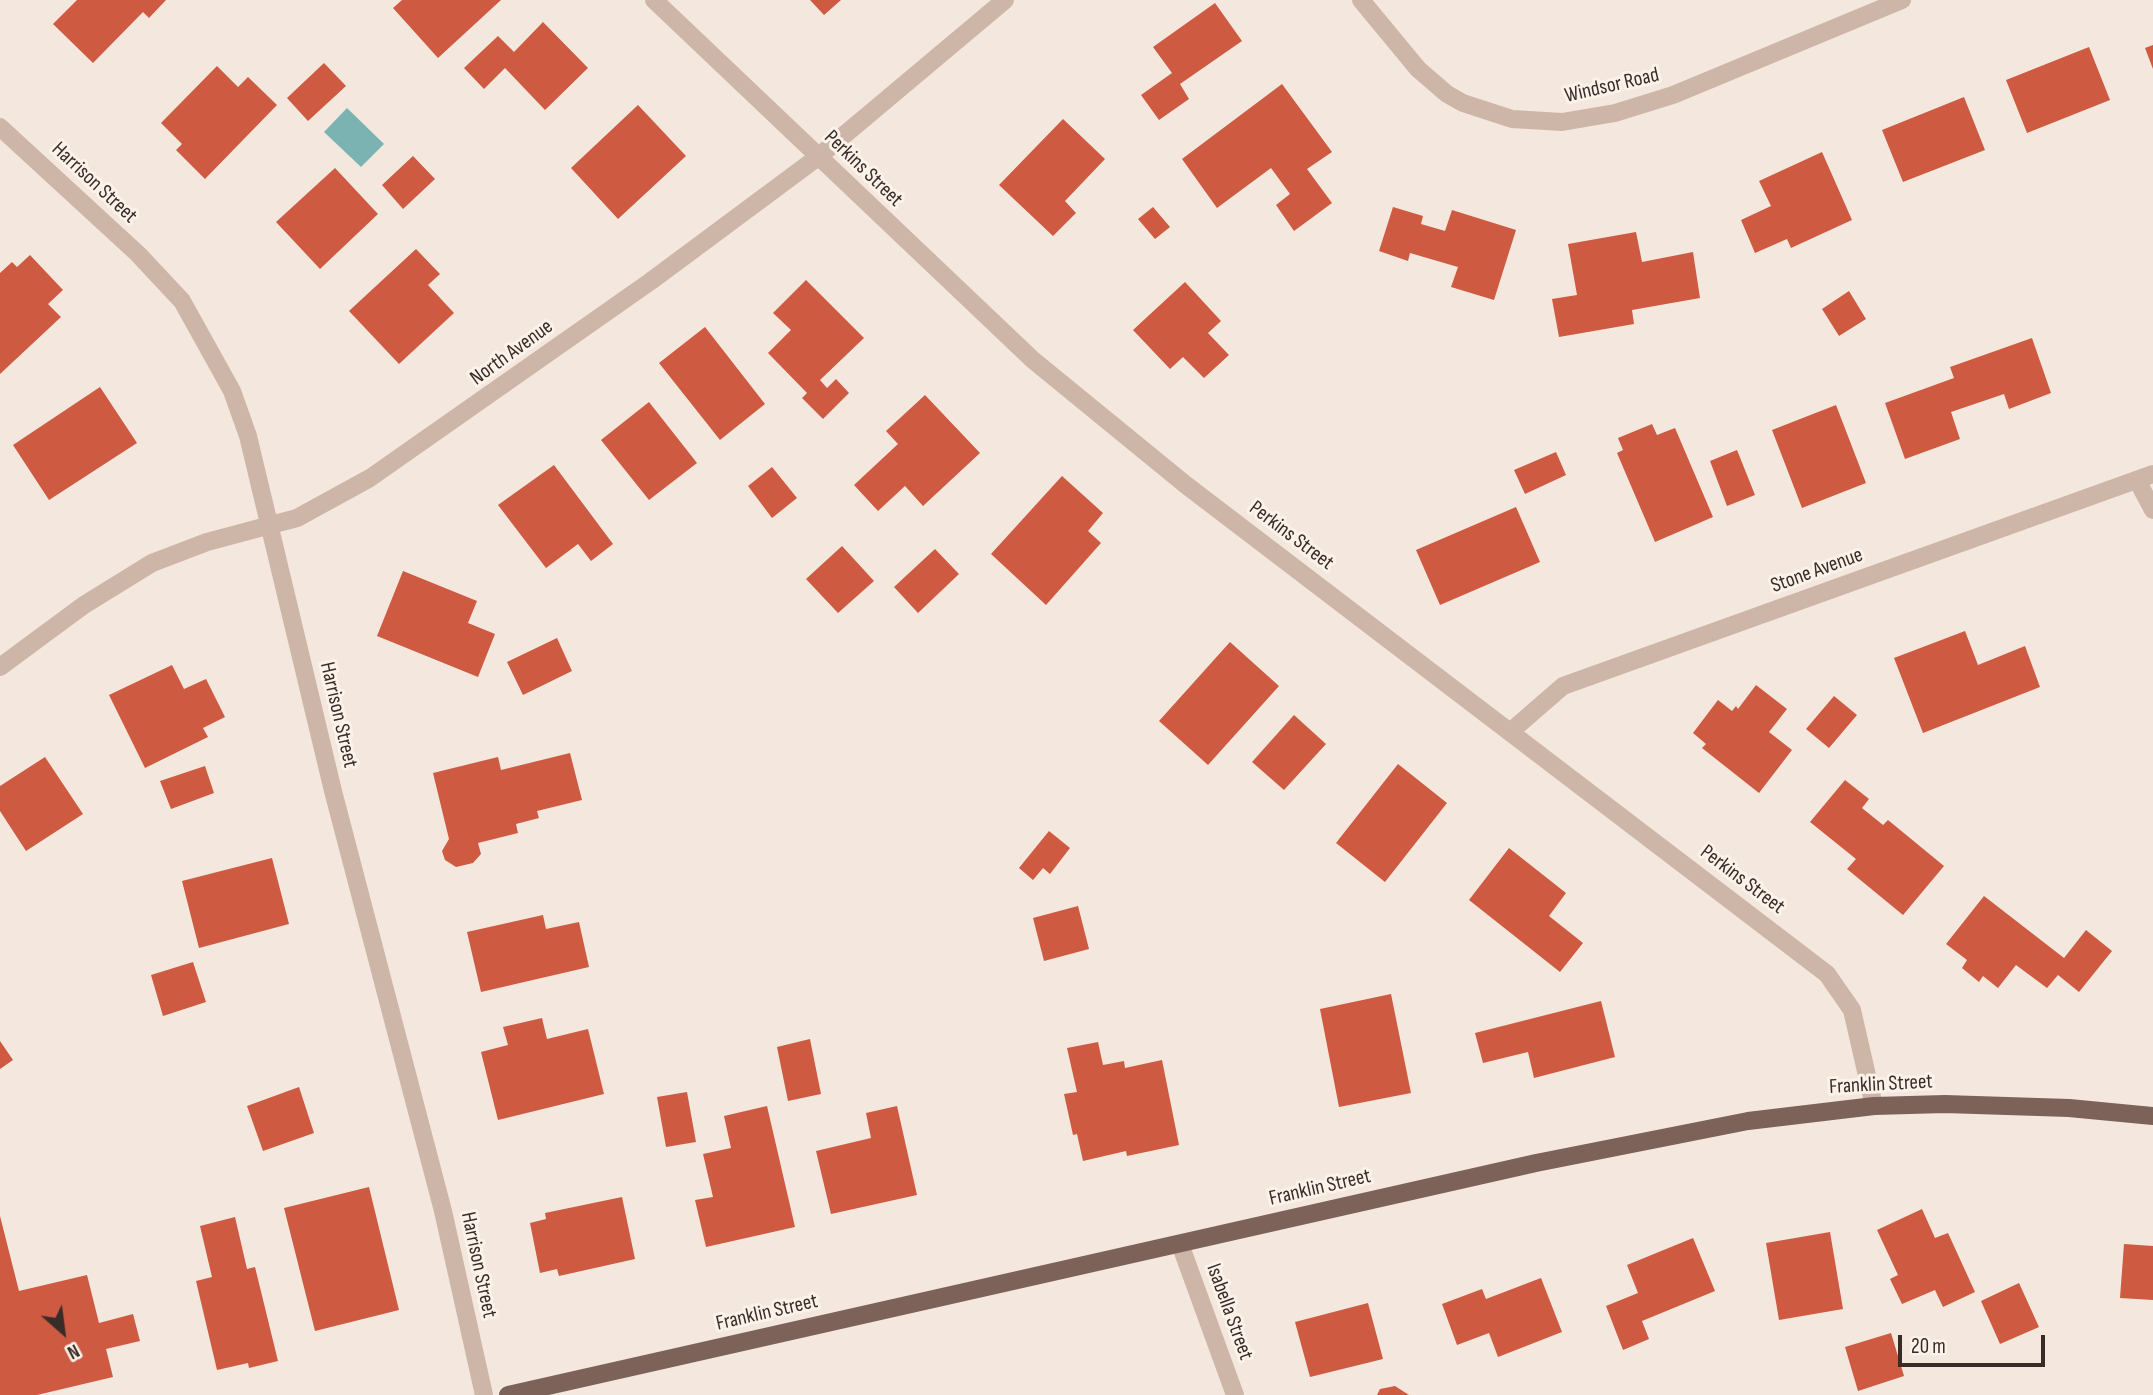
<!DOCTYPE html>
<style>
body{margin:0}
#map{position:relative;width:2153px;height:1395px;overflow:hidden;background:#f4e7dd;font-family:"Sofia Sans Condensed",sans-serif}
canvas{display:block}
.north{position:absolute;left:28px;top:1297px;width:70px;height:70px;-webkit-text-stroke:5px #fbf2e9;paint-order:stroke;rotate:152deg;font-size:19px;font-weight:700;line-height:28px;text-align:center;color:#392c28}
.north::after{content:'';display:block;margin:auto;width:24px;height:32px;background:#392c28;clip-path:polygon(50% 0,100% 100%,50% 72%,0 100%)}
.scale{position:absolute;left:1898px;top:1335px;width:147px;height:32px;box-sizing:border-box;border:4px solid #392c28;border-top:0;padding-left:9px;font-size:21px;line-height:24px;white-space:nowrap;color:#392c28;-webkit-text-stroke:5px #fbf2e9;paint-order:stroke}
</style>
<div id="map">
<canvas width="2153" height="1395"></canvas>
<div class="north">N</div>
<div class="scale">20 m</div>
</div>
<script>
const c = document.querySelector('canvas').getContext('2d');
c.lineJoin = 'round';
function fill(path, color) { c.fillStyle = color; c.fill(path, 'evenodd'); }
const poly = rows => new Path2D(rows.map(r => 'M' + r).join(''));
function stroke(path, color, width, dash) { c.strokeStyle = color; c.lineWidth = width; c.lineCap = dash ? 'butt' : 'round'; c.setLineDash(dash || []); c.stroke(path); }
function label(font, color, halo, rows, align = 'center') {
  c.font = font + ' "Sofia Sans Condensed",sans-serif'; c.lineWidth = 6; c.setLineDash([]); c.textBaseline = 'middle'; c.strokeStyle = halo; c.fillStyle = color; for (const [text, x, y, turn = 0] of rows) {
    c.save(); c.translate(x, y); c.rotate((+turn || 0) * Math.PI / 180); c.textAlign = isNaN(turn) ? turn : align; if (halo) c.strokeText(text, 0, 0); c.fillText(text, 0, 0); c.restore();
  }
}
fill(poly([
 [347,108,384,144,361,167,324,132]
]), '#7ab3b1');
fill(poly([
 [77,0,166,0,149,18,143,12,93,63,53,24],
 [402,0,501,0,438,58,393,8],
 [810,0,841,0,824,15],
 [1215,3,1242,41,1180,84,1189,99,1159,120,1141,95,1172,73,1153,47],
 [543,22,588,68,545,110,505,68,484,89,464,68,498,36,514,52],
 [2153,45,2153,69,2145,48],
 [2089,47,2110,100,2027,133,2006,80],
 [324,63,346,86,308,121,287,98],
 [217,66,238,87,248,77,277,105,205,179,176,150,182,144,161,123],
 [1282,84,1332,152,1307,169,1332,203,1294,231,1276,205,1290,194,1271,168,1217,208,1182,159],
 [1964,97,1985,150,1903,182,1882,130],
 [638,105,686,156,618,219,571,168],
 [1063,119,1105,159,1065,201,1076,213,1053,236,999,185],
 [1822,152,1852,220,1791,248,1787,239,1755,253,1741,220,1771,206,1759,181],
 [413,156,435,179,403,209,382,185],
 [335,168,378,214,320,269,276,222],
 [1153,207,1170,227,1155,239,1138,219],
 [1393,207,1423,216,1421,224,1445,231,1452,210,1516,230,1494,300,1451,287,1458,267,1410,253,1408,261,1379,251],
 [1636,232,1642,262,1693,252,1700,298,1632,310,1634,324,1559,337,1552,299,1577,295,1568,244],
 [416,249,440,274,428,285,454,313,399,364,349,311],
 [30,255,63,290,48,304,61,317,0,374,0,273,12,262,17,267],
 [806,280,864,338,820,380,827,388,836,379,849,393,823,419,802,398,807,393,768,353,791,330,773,313],
 [1185,282,1221,321,1208,333,1229,355,1204,378,1183,357,1170,369,1133,330],
 [1849,291,1866,319,1839,336,1822,309],
 [705,327,765,404,720,440,659,363],
 [2032,338,2051,393,2009,409,2004,394,1951,412,1960,439,1905,459,1885,403,1954,378,1950,367],
 [100,387,137,443,49,500,13,445],
 [925,395,980,453,923,506,905,486,878,511,854,485,898,444,886,431],
 [649,402,697,463,649,500,601,440],
 [1836,405,1866,483,1802,508,1772,430],
 [1652,424,1657,435,1675,428,1713,517,1655,542,1617,453,1623,450,1618,438],
 [1737,450,1755,495,1727,506,1710,461],
 [1556,452,1566,475,1525,494,1514,470],
 [554,465,613,544,591,561,578,544,546,568,498,505],
 [772,467,797,498,772,518,748,486],
 [1062,476,1103,513,1088,531,1101,543,1046,605,991,554],
 [1516,507,1540,562,1440,605,1416,550],
 [842,546,874,581,838,613,806,579],
 [935,549,959,574,918,613,894,587],
 [403,571,477,601,468,623,495,634,478,677,377,636],
 [1965,631,1978,665,2025,646,2040,687,1923,733,1894,658],
 [557,638,572,671,523,695,507,662],
 [1230,642,1279,686,1208,765,1159,721],
 [172,665,184,689,206,679,225,717,203,728,208,737,145,768,109,695],
 [1756,685,1787,709,1769,732,1792,750,1759,793,1702,748,1706,744,1693,733,1718,700,1732,711,1736,706,1738,709],
 [1834,696,1857,715,1829,748,1806,729],
 [1294,715,1326,744,1284,790,1252,762],
 [570,753,582,800,537,811,539,818,516,824,518,833,478,843,481,854,473,863,456,867,445,860,442,851,449,839,433,773,498,757,501,770],
 [45,757,83,814,26,851,0,811,0,786],
 [1398,764,1447,803,1385,882,1336,843],
 [205,766,214,793,171,809,160,781],
 [1845,780,1869,799,1862,808,1883,825,1888,820,1944,866,1903,915,1847,869,1856,859,1810,822],
 [1049,831,1070,848,1050,874,1043,868,1033,880,1019,868],
 [1509,848,1566,893,1549,916,1583,943,1560,972,1469,900],
 [272,858,289,924,199,948,182,881],
 [1984,896,2064,958,2086,930,2112,951,2079,992,2058,975,2047,988,2016,965,1998,988,1983,976,1979,982,1962,968,1967,960,1946,944],
 [1078,906,1089,949,1044,961,1033,918],
 [543,915,546,929,579,922,589,967,481,992,467,932],
 [193,962,206,1002,163,1016,151,975],
 [1391,994,1411,1093,1339,1107,1320,1009],
 [1601,1001,1615,1057,1534,1078,1528,1052,1483,1063,1475,1033],
 [542,1018,547,1039,588,1029,604,1094,498,1120,481,1052,508,1045,503,1027],
 [810,1039,821,1094,788,1101,777,1047],
 [0,1041,13,1060,0,1069],
 [1098,1042,1103,1065,1124,1061,1125,1068,1162,1060,1179,1145,1127,1156,1126,1151,1083,1161,1077,1134,1073,1135,1064,1094,1077,1092,1067,1048],
 [299,1087,314,1133,263,1151,247,1106],
 [687,1092,696,1142,666,1147,657,1097],
 [767,1106,795,1227,706,1247,695,1200,713,1197,703,1154,731,1148,724,1116],
 [897,1106,917,1195,831,1214,816,1151,871,1138,866,1113],
 [369,1187,399,1310,315,1331,284,1208],
 [622,1197,635,1259,559,1276,557,1269,540,1273,530,1223,546,1219,545,1213],
 [1922,1209,1935,1238,1948,1233,1975,1292,1943,1307,1935,1290,1902,1304,1890,1279,1898,1275,1877,1230],
 [0,1216,19,1291,87,1275,99,1323,133,1314,140,1341,106,1349,113,1377,37,1395,0,1395],
 [235,1217,247,1269,255,1267,278,1361,249,1368,248,1363,217,1370,196,1281,212,1277,200,1226],
 [1830,1232,1843,1309,1779,1320,1766,1243],
 [1693,1238,1715,1291,1642,1321,1649,1339,1623,1350,1606,1306,1638,1293,1627,1265],
 [2124,1244,2153,1246,2153,1300,2120,1298],
 [1541,1278,1562,1332,1498,1357,1489,1333,1457,1345,1442,1304,1482,1289,1486,1299],
 [2019,1283,2039,1327,2000,1344,1981,1301],
 [1368,1303,1383,1359,1310,1377,1295,1322],
 [1891,1333,1904,1376,1858,1391,1845,1347],
 [1395,1386,1409,1395,1377,1395,1380,1389]
]), '#cd5a41');
stroke(poly([
 [1361,0,1418,69,1447,94,1463,103,1512,119,1562,122,1615,113,1673,95,1902,0],
 [0,127,138,254,182,301,232,391,248,436,333,791,443,1211,484,1395],
 [2137,480,2153,510],
 [0,667,84,605,152,563,207,542,297,518,370,478,651,281,818,157,1005,0],
 [1510,732,1563,686,2153,474],
 [1180,1244,1235,1395]
]), '#cdb6a7', 18);
stroke(poly([
 [654,0,1033,360,1186,485,1827,974,1852,1010,1874,1106]
]), '#cdb6a7', 18);
stroke(poly([
 [508,1395,1536,1163,1748,1121,1874,1106,1945,1104,2069,1108,2153,1116]
]), '#7c6258', 18);
label('21px', '#392c28', '#fbf2e9', [
 ["Windsor Road",1612,86,-13],
 ["Perkins Street",863,169,44],
 ["Harrison Street",94,183,43],
 ["North Avenue",512,353,-36],
 ["Perkins Street",1291,536,37],
 ["Stone Avenue",1817,571,-20],
 ["Harrison Street",338,715,77],
 ["Perkins Street",1742,880,37],
 ["Franklin Street",1881,1085,-3],
 ["Franklin Street",1320,1188,-13],
 ["Harrison Street",478,1265,78],
 ["Isabella Street",1229,1312,70],
 ["Franklin Street",767,1313,-13]
]);
</script>
